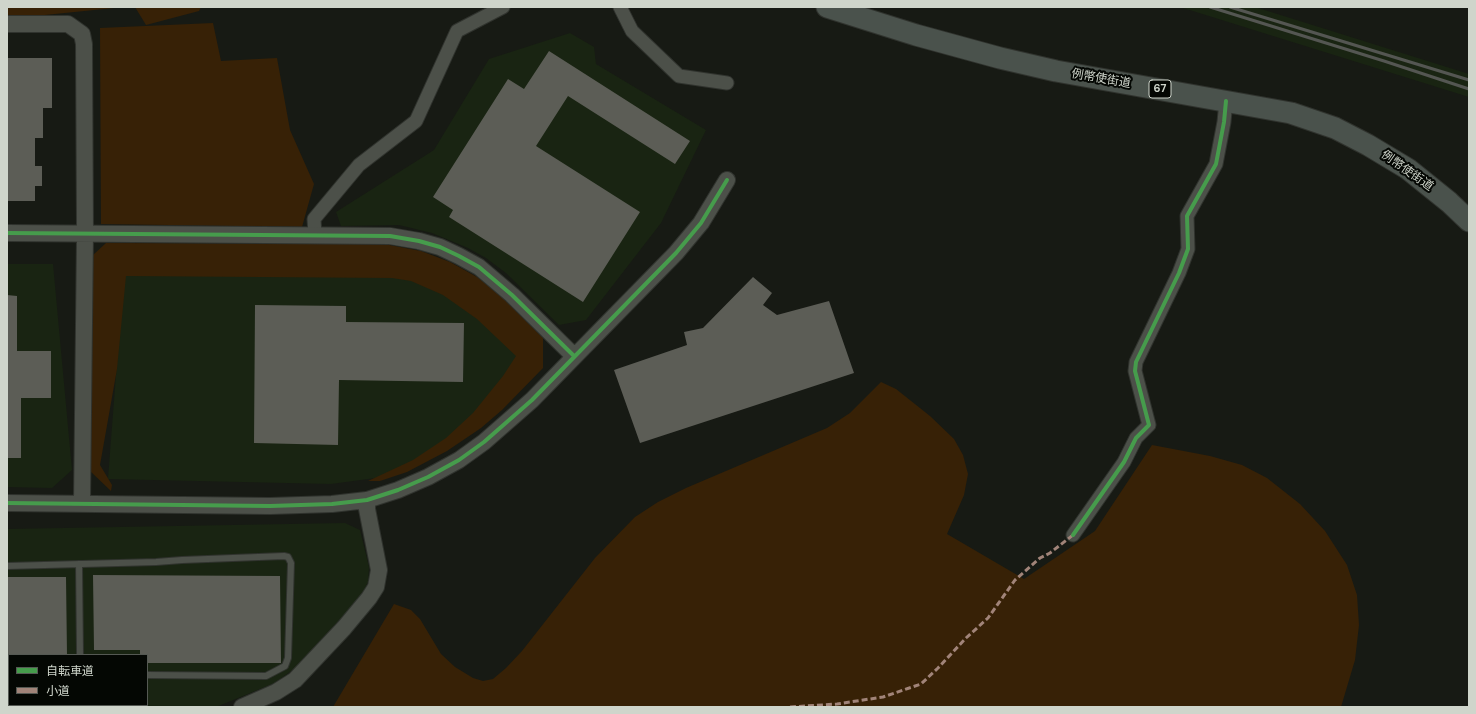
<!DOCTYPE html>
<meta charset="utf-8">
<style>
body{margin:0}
#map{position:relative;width:1476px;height:714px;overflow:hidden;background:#171a14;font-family:"DM Sans","Noto Sans JP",sans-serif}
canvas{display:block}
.frame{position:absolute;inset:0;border:8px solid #cfd5cb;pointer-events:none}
.legend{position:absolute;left:8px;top:654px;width:140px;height:52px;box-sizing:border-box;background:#040703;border:1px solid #555953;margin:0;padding:5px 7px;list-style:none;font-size:12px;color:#cfd5cb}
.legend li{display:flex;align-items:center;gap:8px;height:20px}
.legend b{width:20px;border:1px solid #555953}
</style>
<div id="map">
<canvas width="1476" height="714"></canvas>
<div class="frame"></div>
<ul class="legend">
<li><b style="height:5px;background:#469c4c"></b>自転車道</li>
<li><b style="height:5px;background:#a18479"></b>小道</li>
</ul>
</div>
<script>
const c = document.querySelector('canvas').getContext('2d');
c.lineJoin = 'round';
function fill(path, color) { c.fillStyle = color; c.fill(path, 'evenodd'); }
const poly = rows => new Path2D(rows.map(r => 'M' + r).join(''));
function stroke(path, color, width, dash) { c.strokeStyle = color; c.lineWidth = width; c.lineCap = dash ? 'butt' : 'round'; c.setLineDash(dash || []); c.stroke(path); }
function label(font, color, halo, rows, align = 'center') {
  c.font = font + ' "DM Sans","Noto Sans JP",sans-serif'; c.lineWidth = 4; c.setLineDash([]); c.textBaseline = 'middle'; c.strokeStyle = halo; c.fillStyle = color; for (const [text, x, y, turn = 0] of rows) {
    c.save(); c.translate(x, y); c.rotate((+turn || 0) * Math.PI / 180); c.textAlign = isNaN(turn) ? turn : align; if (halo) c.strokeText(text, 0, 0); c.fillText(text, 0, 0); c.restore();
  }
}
fill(poly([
 [1180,7,1255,7,1469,74,1469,97],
 [570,33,594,47,596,64,706,130,661,223,586,320,559,325,506,273,486,258,468,248,432,233,399,225,341,226,336,212,434,150,489,59],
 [7,264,53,264,72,470,52,488,7,487],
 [124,271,398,276,437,287,521,353,486,406,443,445,383,477,331,484,108,479],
 [345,523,360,530,369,567,368,582,361,597,295,668,275,683,216,707,7,707,7,529],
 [9,655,147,655,147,705,9,705]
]), '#192412');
fill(poly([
 [7,7,124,7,15,18,7,18],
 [135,7,201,7,199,11,146,25],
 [213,23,221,61,277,58,290,130,314,184,302,227,101,224,100,28],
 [106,243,384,244,421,251,450,262,477,277,496,291,543,338,543,368,502,410,481,428,447,451,407,472,380,481,368,481,413,460,446,438,473,413,503,376,516,356,477,319,443,295,411,281,392,278,126,276,117,369,100,465,112,485,111,491,90,471,93,255],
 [881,382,896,389,930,416,954,439,963,455,968,474,964,495,947,534,1024,579,1095,531,1152,445,1210,456,1242,465,1267,478,1300,504,1325,531,1347,565,1357,595,1359,625,1355,660,1341,707,333,707,394,604,411,610,420,619,441,654,455,667,473,678,483,681,493,679,506,668,522,651,595,558,635,517,658,502,686,488,827,428,850,413]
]), '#372106');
fill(poly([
 [549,51,690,141,675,164,568,96,536,146,640,212,583,302,449,217,453,210,433,197,508,79,524,89],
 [7,58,52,58,52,108,43,108,43,138,35,138,35,166,42,166,42,186,35,186,35,201,7,201],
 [753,277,772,293,763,305,777,315,829,301,854,373,640,443,614,370,687,345,684,332,703,328],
 [7,295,17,296,17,351,51,351,51,398,21,398,21,458,7,458],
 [255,305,346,306,346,322,464,323,463,382,339,380,338,445,254,443],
 [93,575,280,576,281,663,147,663,147,655,140,655,140,650,94,650],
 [7,577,66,577,67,655,7,655]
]), '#5c5d56');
const service = poly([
 [79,564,80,655],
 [7,566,156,562,182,560,284,556,288,557,291,563,288,658,285,666,266,676,147,675],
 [81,705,81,707],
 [103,707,103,705]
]);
const minor = poly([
 [620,7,632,31,679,76,727,83],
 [315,235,314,219,359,165,416,121,457,31,503,7],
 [1073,535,1124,462,1136,438,1149,425,1135,371,1136,362,1179,273,1188,249,1187,216,1216,164,1224,122,1226,101]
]);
const tertiary = poly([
 [7,24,68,24,82,34,84,44,85,234,82,503],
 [7,233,390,236,419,241,440,247,459,256,479,267,512,295,574,356],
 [7,503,270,506,332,504,367,500,398,490,428,477,459,460,484,442,532,400,676,253,701,223,727,180],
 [242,707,276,692,295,680,344,628,369,598,376,587,379,570,367,509,367,500]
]);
const primary = poly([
 [827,7,916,35,1000,58,1056,71,1291,113,1335,128,1368,145,1408,169,1449,202,1469,221]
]);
stroke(service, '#30332e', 8);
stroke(minor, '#30332e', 15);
stroke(tertiary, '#30332e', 18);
stroke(primary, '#30332e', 23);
stroke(service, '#4c5049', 6);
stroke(minor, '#4c5049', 13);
stroke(tertiary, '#4c5049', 16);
stroke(primary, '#4a524c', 21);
stroke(poly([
 [1210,7,1384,61,1469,89],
 [1230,7,1469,80]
]), '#545652', 3);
stroke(poly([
 [790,707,837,704,883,697,921,684,938,668,966,638,988,618,1015,580,1040,558,1050,553,1073,535]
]), '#a18479', 3, [6, 3]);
stroke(poly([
 [7,233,390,236,419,241,440,247,459,256,479,267,512,295,574,356],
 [7,503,270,506,332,504,367,500,398,490,428,477,459,460,484,442,532,400,676,253,701,223,727,180],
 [1073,535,1124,462,1136,438,1149,425,1135,371,1136,362,1179,273,1188,249,1187,216,1216,164,1224,122,1226,101]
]), '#469c4c', 4);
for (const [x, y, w] of [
 [1160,89,22]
]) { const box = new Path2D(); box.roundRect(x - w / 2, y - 9, w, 18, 3); c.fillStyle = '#040703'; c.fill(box); stroke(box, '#cfd5cb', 1); }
label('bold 11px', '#cfd5cb', null, [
 ["67",1160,89]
]);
label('12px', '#cfd5cb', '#040703', [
 ["例幣使街道",1101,79,10],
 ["例幣使街道",1407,171,35]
]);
</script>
